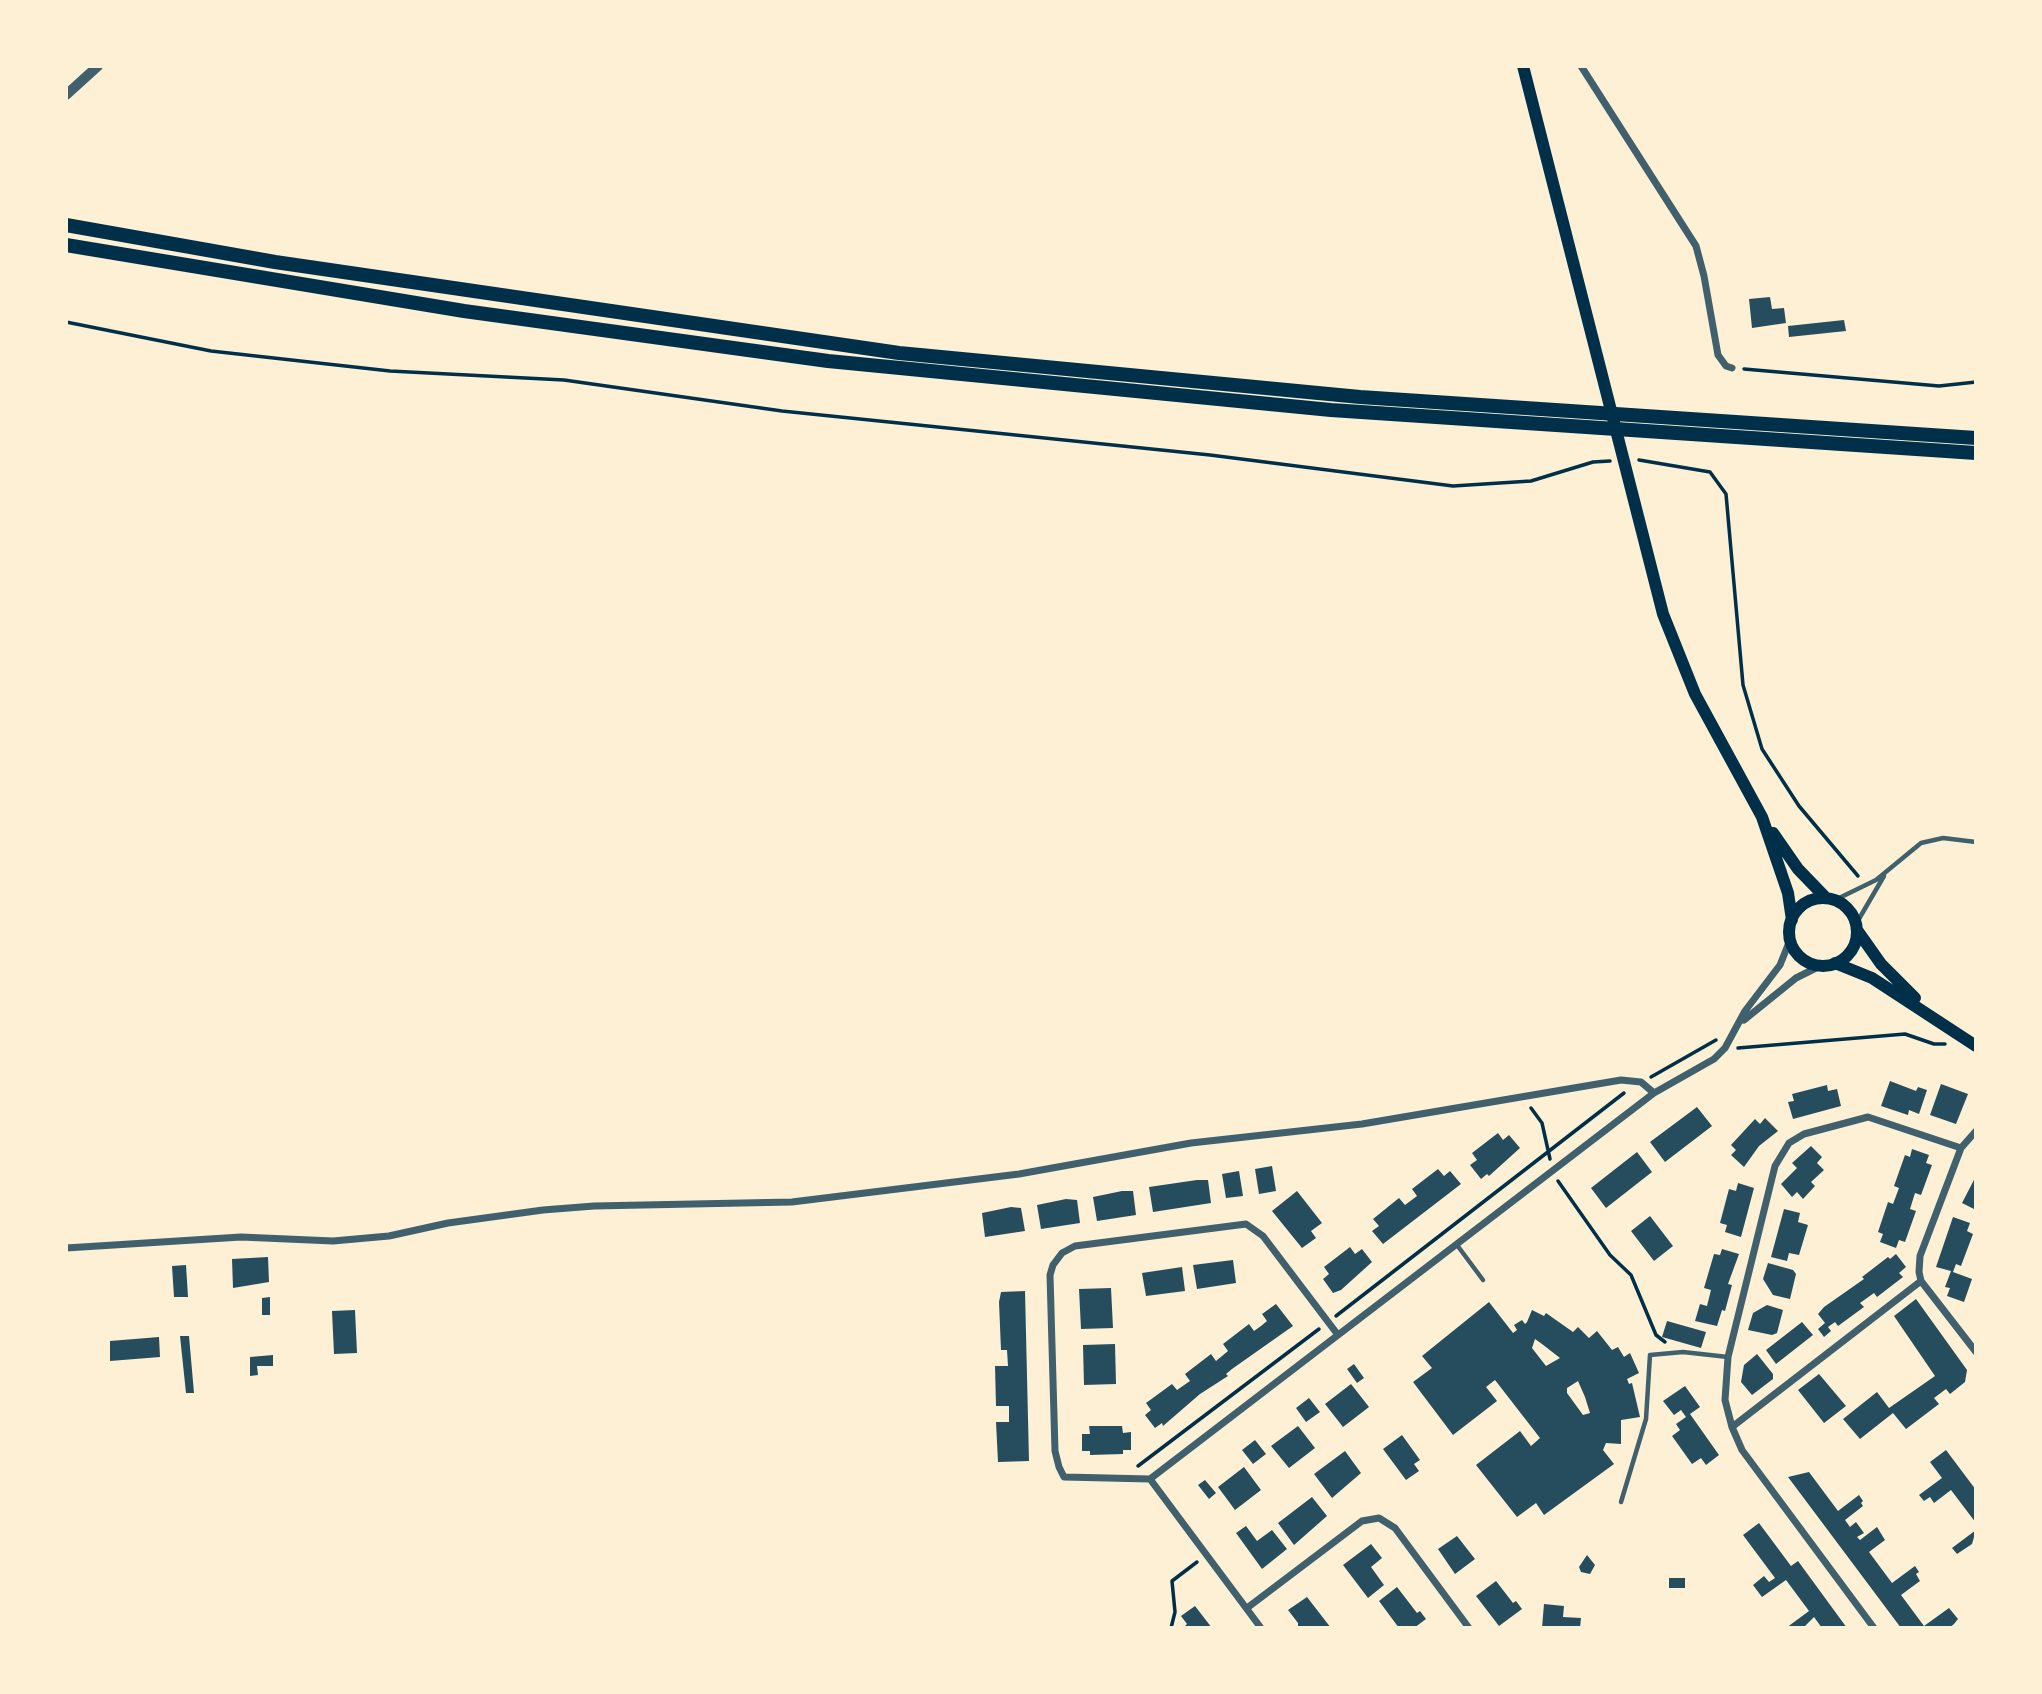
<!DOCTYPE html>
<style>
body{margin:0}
#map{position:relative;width:2042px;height:1694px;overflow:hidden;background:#fdf0d5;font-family:Inter,sans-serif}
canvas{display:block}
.frame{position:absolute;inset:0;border:68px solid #fdf0d5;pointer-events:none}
</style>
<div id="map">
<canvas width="2042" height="1694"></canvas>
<div class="frame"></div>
</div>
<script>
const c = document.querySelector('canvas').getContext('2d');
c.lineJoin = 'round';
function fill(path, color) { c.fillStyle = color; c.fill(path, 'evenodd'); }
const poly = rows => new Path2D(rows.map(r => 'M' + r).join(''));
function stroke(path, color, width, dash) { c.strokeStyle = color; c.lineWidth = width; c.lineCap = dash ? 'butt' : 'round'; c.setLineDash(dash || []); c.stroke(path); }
fill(poly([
 [1770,297,1772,309,1784,308,1786,323,1752,328,1749,299],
 [1844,320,1846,331,1789,337,1788,326],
 [1890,1081,1916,1091,1918,1087,1927,1090,1919,1114,1909,1110,1908,1115,1881,1106],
 [1941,1084,1968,1094,1956,1124,1930,1115],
 [1827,1085,1828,1091,1837,1089,1841,1106,1793,1119,1788,1102,1794,1101,1792,1094],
 [1697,1107,1712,1126,1665,1162,1650,1142],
 [1765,1118,1778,1131,1759,1146,1744,1167,1731,1155,1736,1150,1731,1145,1755,1119,1760,1124],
 [1498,1133,1503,1140,1509,1135,1520,1148,1489,1176,1487,1174,1481,1179,1470,1165,1477,1160,1472,1153],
 [1811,1146,1822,1157,1817,1163,1824,1170,1811,1182,1815,1186,1803,1199,1797,1192,1792,1197,1781,1184,1797,1168,1792,1163],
 [1912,1149,1929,1155,1926,1163,1932,1165,1921,1195,1915,1193,1910,1209,1916,1211,1905,1242,1899,1240,1896,1248,1880,1242,1883,1234,1878,1232,1888,1202,1893,1204,1899,1188,1894,1186,1905,1155,1910,1157],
 [1637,1152,1652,1172,1606,1208,1591,1188],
 [1272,1166,1276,1191,1259,1194,1255,1169],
 [1438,1169,1444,1176,1450,1171,1461,1184,1383,1244,1372,1231,1379,1226,1373,1219,1399,1198,1405,1205,1417,1196,1412,1189],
 [1239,1171,1243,1196,1226,1198,1222,1174],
 [1976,1176,1976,1210,1962,1203],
 [1197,1180,1208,1180,1211,1203,1153,1212,1149,1187],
 [1738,1183,1754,1188,1741,1237,1725,1232,1727,1225,1720,1223,1729,1189,1736,1191],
 [1122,1191,1133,1191,1136,1215,1097,1221,1093,1197],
 [1297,1191,1322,1223,1311,1231,1316,1238,1302,1248,1272,1211],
 [1066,1199,1077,1200,1080,1223,1041,1229,1037,1205],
 [1011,1207,1021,1208,1025,1231,985,1237,982,1213],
 [1784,1209,1800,1213,1798,1222,1808,1225,1799,1255,1789,1253,1787,1261,1771,1257],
 [1650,1216,1673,1246,1654,1261,1631,1231],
 [1953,1217,1970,1223,1967,1231,1973,1234,1961,1266,1956,1264,1953,1272,1972,1279,1964,1302,1947,1296,1950,1288,1945,1287,1951,1271,1936,1267],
 [1350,1247,1355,1254,1362,1249,1372,1262,1341,1290,1333,1293,1323,1279,1329,1274,1324,1267],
 [1722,1249,1739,1254,1728,1284,1732,1285,1725,1311,1722,1310,1717,1326,1695,1321,1700,1304,1707,1306,1711,1290,1704,1288,1714,1254,1720,1255],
 [1896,1254,1906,1267,1899,1273,1903,1277,1877,1297,1874,1293,1860,1303,1864,1307,1838,1326,1835,1322,1828,1327,1831,1331,1824,1337,1818,1329,1825,1323,1818,1314,1824,1307,1864,1279,1862,1277,1888,1257,1890,1259],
 [268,1257,269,1282,233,1288,232,1259],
 [1233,1260,1236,1283,1197,1289,1193,1265],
 [1768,1263,1793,1270,1796,1274,1790,1299,1773,1295,1763,1279],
 [186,1265,188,1297,174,1297,172,1266],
 [1182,1267,1185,1291,1146,1296,1142,1273],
 [1111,1288,1113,1328,1081,1329,1079,1289],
 [1025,1291,1029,1461,998,1462,996,1422,1009,1422,1009,1406,996,1406,995,1366,1008,1366,1007,1350,1001,1350,999,1302,1001,1292],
 [270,1297,270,1315,262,1315,262,1298],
 [1916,1299,1967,1370,1965,1382,1950,1394,1946,1389,1934,1398,1939,1404,1906,1429,1893,1413,1860,1439,1843,1419,1877,1392,1889,1408,1935,1376,1894,1316],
 [1489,1302,1513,1333,1517,1330,1514,1325,1522,1320,1525,1324,1527,1322,1532,1310,1544,1316,1546,1313,1573,1332,1578,1327,1589,1338,1597,1331,1612,1350,1618,1347,1624,1357,1630,1353,1639,1373,1627,1379,1629,1384,1632,1383,1640,1417,1621,1420,1621,1444,1606,1443,1603,1450,1614,1464,1544,1515,1536,1503,1517,1517,1476,1465,1520,1431,1531,1446,1540,1438,1495,1380,1486,1387,1497,1401,1453,1435,1413,1382,1432,1368,1422,1356],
 [1535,1339,1542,1344,1560,1358,1546,1366,1532,1348],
 [1578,1381,1585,1397,1590,1413,1583,1415,1567,1393,1567,1388],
 [1276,1304,1293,1326,1232,1369,1226,1374,1228,1376,1200,1394,1163,1426,1162,1423,1155,1428,1145,1415,1151,1410,1146,1403,1172,1384,1177,1390,1190,1381,1185,1374,1211,1354,1216,1361,1228,1351,1223,1344,1249,1324,1254,1331,1261,1326,1267,1321,1262,1314],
 [1767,1305,1783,1310,1777,1333,1772,1335,1748,1330,1753,1313],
 [355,1310,357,1353,334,1354,332,1311],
 [1667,1321,1706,1332,1701,1348,1662,1337],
 [1802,1322,1813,1335,1776,1364,1766,1350],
 [180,1336,189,1336,194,1393,186,1393],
 [159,1337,160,1357,110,1361,110,1341],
 [1115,1344,1116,1384,1084,1385,1083,1345],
 [1757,1354,1773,1374,1773,1379,1752,1395,1741,1382,1744,1365],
 [273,1355,273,1366,257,1366,258,1375,250,1376,250,1357],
 [1354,1364,1364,1378,1357,1383,1347,1369],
 [1819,1374,1846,1406,1824,1423,1798,1390],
 [1351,1384,1369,1407,1343,1427,1325,1404],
 [1685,1386,1700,1407,1690,1414,1719,1455,1706,1465,1701,1458,1692,1464,1672,1436,1680,1430,1676,1424,1686,1417,1681,1410,1674,1415,1663,1401],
 [1309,1398,1320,1412,1306,1422,1296,1408],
 [1089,1426,1122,1426,1123,1433,1131,1432,1131,1450,1123,1450,1123,1454,1090,1455,1090,1451,1082,1451,1082,1434,1090,1434],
 [1298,1426,1315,1448,1289,1468,1271,1446],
 [1402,1435,1420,1460,1414,1464,1419,1471,1406,1480,1383,1449],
 [1255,1440,1266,1454,1253,1464,1242,1450],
 [1946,1450,1976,1490,1976,1523,1951,1490,1934,1503,1930,1497,1924,1501,1919,1495,1942,1478,1930,1462],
 [1345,1451,1361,1473,1332,1498,1314,1474],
 [1244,1467,1261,1490,1235,1510,1218,1487],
 [1809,1472,1838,1511,1859,1495,1863,1501,1861,1503,1863,1506,1845,1520,1850,1527,1856,1522,1864,1533,1857,1537,1860,1540,1877,1527,1885,1540,1869,1552,1892,1583,1915,1566,1919,1572,1916,1574,1920,1581,1901,1595,1924,1626,1949,1608,1958,1619,1954,1624,1949,1628,1901,1628,1788,1477],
 [1205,1480,1216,1493,1209,1499,1198,1485],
 [1312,1497,1327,1516,1294,1545,1278,1523],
 [1759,1523,1791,1566,1798,1561,1847,1628,1822,1628,1814,1617,1803,1628,1786,1628,1809,1611,1786,1580,1762,1597,1753,1585,1764,1576,1769,1582,1775,1578,1743,1535],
 [1246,1526,1257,1541,1272,1530,1287,1549,1262,1569,1236,1533],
 [1976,1530,1972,1544,1957,1554,1952,1548],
 [1457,1536,1475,1559,1455,1574,1438,1549],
 [1371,1544,1382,1558,1371,1567,1384,1585,1368,1598,1343,1565],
 [1587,1555,1595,1565,1590,1574,1581,1572,1579,1567],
 [1669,1578,1685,1578,1685,1588,1669,1588],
 [1496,1581,1513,1603,1516,1601,1522,1609,1499,1626,1476,1596],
 [1397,1587,1417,1613,1420,1611,1426,1619,1414,1628,1399,1628,1379,1601],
 [1307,1597,1331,1628,1298,1628,1298,1623,1288,1610],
 [1544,1604,1564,1606,1563,1617,1581,1618,1580,1628,1542,1628],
 [1195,1606,1212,1628,1183,1628,1187,1624,1181,1616]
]), '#264d5e');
stroke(poly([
 [66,322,211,351,390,371,564,380,782,411,1210,455,1453,486,1531,481,1593,462,1610,461],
 [1744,369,1939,386,1976,382],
 [1639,460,1710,472,1726,494,1743,685,1762,749,1799,806,1858,876],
 [1738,1048,1905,1034,1934,1044,1945,1044],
 [1651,1077,1716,1040],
 [1531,1108,1542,1123,1550,1159],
 [1558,1181,1610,1255,1631,1275,1656,1335,1665,1342],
 [1336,1316,1624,1093],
 [1138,1466,1319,1329],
 [1171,1628,1175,1612,1172,1581,1197,1562]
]), '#003049', 3.5);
stroke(poly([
 [1835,900,1876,880,1921,843,1943,838,1976,842],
 [1856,924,1884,876],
 [1457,1245,1483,1280],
 [1621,1502,1646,1419,1650,1355,1683,1352,1728,1357]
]), '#3f606c', 4.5);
stroke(poly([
 [1581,66,1696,246,1704,276,1718,355,1726,366,1732,368],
 [1744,1020,1796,978,1820,966],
 [1976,1131,1961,1148,1920,1256,1919,1272,1921,1281,1976,1352],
 [66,1248,241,1237,333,1241,389,1236,448,1223,543,1210,594,1206,792,1202,1019,1174,1191,1143,1362,1124,1621,1080,1641,1082,1654,1093],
 [1732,1427,1921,1281],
 [1150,1479,1064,1477,1059,1467,1055,1451,1050,1275,1053,1265,1062,1253,1075,1246,1246,1224,1263,1236,1338,1335],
 [1247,1608,1362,1521,1379,1518,1395,1528,1469,1628],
 [1261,1628,1150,1479,1654,1093,1714,1059,1725,1048,1745,1011,1780,965,1790,940],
 [1874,1628,1742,1450,1732,1427,1725,1400,1728,1357,1775,1166,1789,1143,1804,1134,1868,1117,1961,1148]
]), '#3f606c', 7);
stroke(poly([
 [66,95,98,66]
]), '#3f606c', 10);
stroke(poly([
 [1523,66,1663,614,1695,694,1762,817,1788,893,1792,920],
 [1773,833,1798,869,1826,898],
 '1789 932a34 34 0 1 1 68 0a34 34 0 1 1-68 0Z',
 [1857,930,1881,964,1915,998],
 [1835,963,1872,978,1976,1046]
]), '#003049', 12);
stroke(poly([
 [66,225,275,262,899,353,1360,397,1976,438],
 [66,245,464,311,828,361,1331,410,1976,453]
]), '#003049', 14);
</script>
